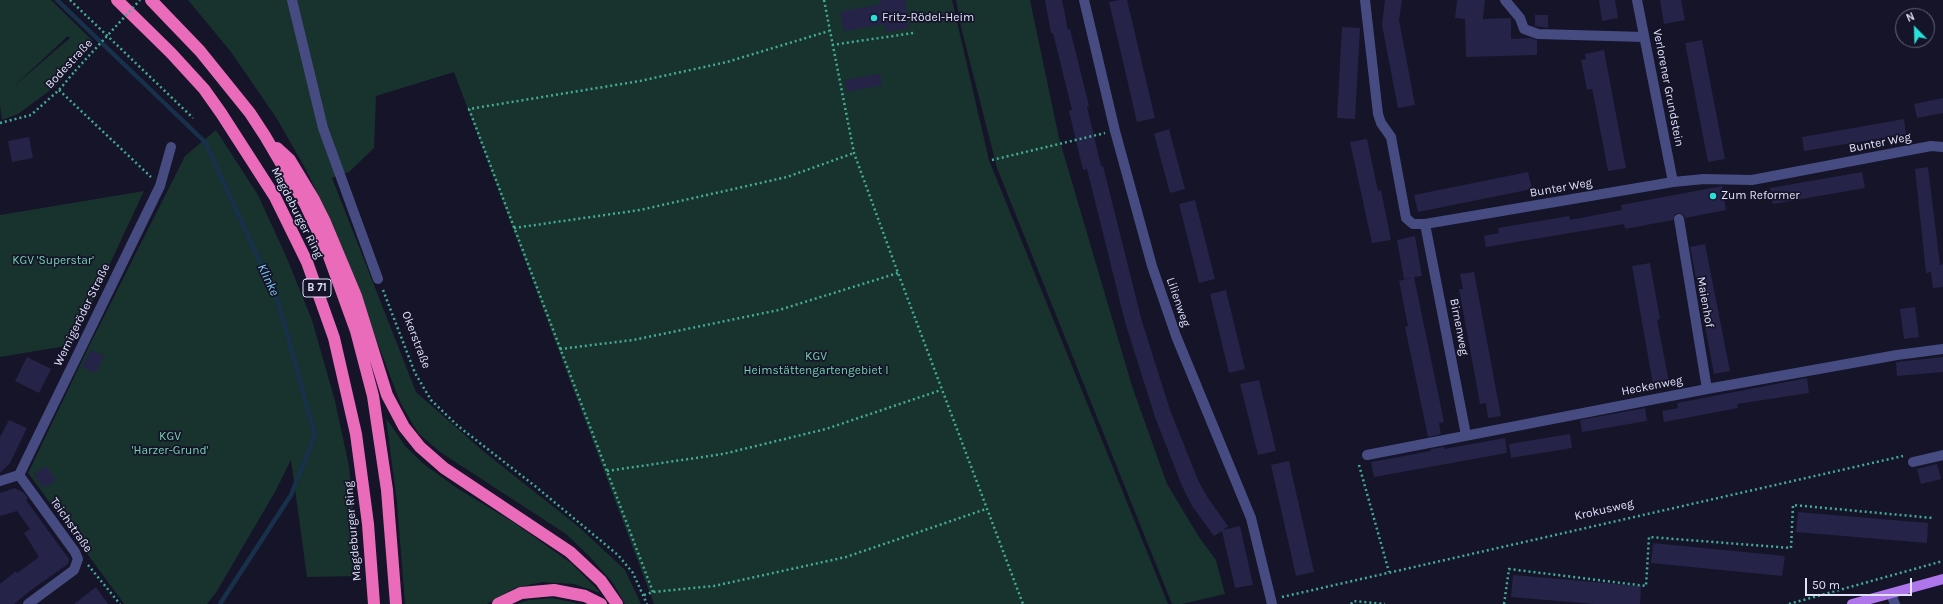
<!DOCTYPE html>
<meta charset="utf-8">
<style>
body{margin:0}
#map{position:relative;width:1943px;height:604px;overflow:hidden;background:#151429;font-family:Karla,sans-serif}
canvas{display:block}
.north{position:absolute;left:1895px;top:8px;width:40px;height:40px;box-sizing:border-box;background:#151429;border:1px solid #66667d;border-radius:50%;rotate:337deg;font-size:11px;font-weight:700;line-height:16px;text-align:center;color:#e0e1fb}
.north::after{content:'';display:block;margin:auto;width:14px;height:18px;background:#26e1d9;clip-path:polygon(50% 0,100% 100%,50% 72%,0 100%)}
.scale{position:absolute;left:1805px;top:578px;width:107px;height:18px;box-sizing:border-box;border:2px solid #e0e1fb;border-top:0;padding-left:5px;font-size:12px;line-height:14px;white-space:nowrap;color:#e0e1fb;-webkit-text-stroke:3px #151429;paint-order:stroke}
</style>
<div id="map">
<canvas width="1943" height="604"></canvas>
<div class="north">N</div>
<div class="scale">50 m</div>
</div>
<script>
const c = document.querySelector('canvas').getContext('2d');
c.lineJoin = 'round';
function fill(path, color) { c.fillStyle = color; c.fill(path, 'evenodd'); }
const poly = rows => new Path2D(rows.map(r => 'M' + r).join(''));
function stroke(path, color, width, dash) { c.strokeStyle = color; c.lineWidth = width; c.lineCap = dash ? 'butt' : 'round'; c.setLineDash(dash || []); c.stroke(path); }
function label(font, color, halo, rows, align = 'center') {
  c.font = font + ' Karla,sans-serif'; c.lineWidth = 3.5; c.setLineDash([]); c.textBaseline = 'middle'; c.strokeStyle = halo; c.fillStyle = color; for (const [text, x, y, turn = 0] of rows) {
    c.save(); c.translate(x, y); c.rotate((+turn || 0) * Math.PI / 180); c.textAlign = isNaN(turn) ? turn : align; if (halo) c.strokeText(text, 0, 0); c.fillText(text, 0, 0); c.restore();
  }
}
fill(poly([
 [0,0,51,0,93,41,56,86,18,114,2,120,0,105],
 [68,36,70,38,13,87],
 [188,0,952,0,989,160,1168,604,654,604,454,72,376,96,374,148,349,172,332,178,416,392,483,451,579,527,625,570,641,604,625,604,613,583,588,555,566,534,440,452,418,433,400,402,332,223,305,168,277,119,231,52],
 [956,0,1030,0,1059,138,1132,386,1167,484,1199,537,1216,560,1225,594,1182,604,1172,604,997,168,961,27],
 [216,130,258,195,286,256,312,320,335,401,349,466,359,576,307,577,291,460,275,492,217,591,207,604,124,604,28,473,89,346,185,156],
 [144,191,72,345,0,357,0,215],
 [386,418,406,447,425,465,457,488,513,522,571,563,599,591,600,593,574,584,542,582,515,588,487,604,405,604,397,503],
 [552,598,581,604,516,604,529,600]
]), '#18322d');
stroke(poly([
 [57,0,205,142,278,301,315,435,291,495,220,604]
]), '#17314a', 4.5);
fill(poly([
 [880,0,905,0,909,28,886,32,884,24,844,31,840,12,881,4],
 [1045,0,1062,0,1068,30,1070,29,1089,106,1087,107,1101,166,1103,166,1141,318,1170,410,1198,480,1208,498,1228,526,1223,530,1240,526,1253,585,1235,588,1222,531,1214,536,1192,506,1182,486,1155,417,1125,322,1087,169,1083,170,1069,111,1072,110,1053,33,1051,33],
 [1120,0,1127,0,1155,118,1137,122,1109,2],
 [1385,0,1402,0,1399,20,1415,105,1398,108,1382,25],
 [1457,0,1485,0,1483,19,1511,18,1511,39,1531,38,1537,40,1537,55,1466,57,1465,19,1455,18],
 [1599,0,1615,0,1618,18,1602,21],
 [1660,0,1681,0,1685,20,1664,24],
 [1535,15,1548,15,1548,28,1535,26],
 [1342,27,1360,28,1355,119,1337,118],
 [1702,40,1725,159,1708,162,1685,43],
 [1604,50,1626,168,1608,171,1595,103,1592,89,1587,90,1581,60,1586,59,1585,54],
 [880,74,882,85,847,92,845,80],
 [1943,98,1943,113,1917,118,1914,104],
 [1904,119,1906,134,1804,151,1802,137],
 [1169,129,1185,189,1170,193,1154,134],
 [29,137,33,158,12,162,8,141],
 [1367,139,1378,191,1381,190,1391,240,1372,243,1350,142],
 [1928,167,1940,265,1943,264,1943,287,1933,288,1931,272,1926,273,1915,169],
 [1528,172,1532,189,1418,212,1414,195],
 [1862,172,1865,188,1773,204,1770,188],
 [1722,186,1726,210,1685,218,1684,215,1678,213,1675,214,1673,220,1625,229,1624,224,1486,247,1484,236,1499,233,1498,228,1569,216,1570,220,1622,210,1621,205],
 [1195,200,1215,279,1199,283,1179,204],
 [1415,236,1422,276,1414,277,1444,422,1439,423,1441,434,1428,437,1405,327,1408,326,1399,281,1410,278,1404,279,1397,240],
 [1705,244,1730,371,1714,374,1690,247],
 [1650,263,1660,319,1657,320,1670,387,1654,390,1632,266],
 [1474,272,1501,416,1488,418,1486,403,1480,404,1459,289,1463,289,1460,274],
 [1226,290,1245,369,1229,373,1210,294],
 [1915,307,1919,337,1904,339,1900,309],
 [91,350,104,356,96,373,82,367],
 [27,357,51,369,39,393,15,381],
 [1943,357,1943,372,1897,376,1896,362],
 [1807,378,1809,393,1737,404,1738,408,1664,422,1662,411,1678,408,1677,403],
 [1259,380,1276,451,1258,455,1240,384],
 [1645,408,1647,421,1582,432,1580,420],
 [9,420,27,428,10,463,0,473,0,437],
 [1570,434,1572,448,1511,458,1509,444],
 [1505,438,1507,453,1374,477,1371,462,1431,451,1431,449,1444,447,1444,449],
 [1289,461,1314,572,1296,576,1271,465],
 [1937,464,1941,479,1921,484,1917,469],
 [46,466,56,480,44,488,34,474],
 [15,488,24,493,28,499,26,500,69,559,68,564,31,590,14,604,0,604,0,584,16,571,17,573,39,557,24,533,30,529,17,511,0,516,0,493],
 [1798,512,1928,523,1927,543,1796,532],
 [1653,543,1785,556,1782,576,1651,563],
 [1513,575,1641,586,1640,604,1594,604,1511,597],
 [96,587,108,604,74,604]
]), '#252347');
stroke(poly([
 [70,0,193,118],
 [824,0,854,153,898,273,1023,604],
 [832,45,913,33],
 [59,90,151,177],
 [0,123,31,115,59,90,75,71],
 [992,160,1105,133],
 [514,228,640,210,787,177,854,153],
 [383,290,415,373,431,400,458,426,535,486,618,555,633,573,647,604],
 [560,349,633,340,779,310,898,273],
 [1359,465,1389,572],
 [607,471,723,454,826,429,941,390],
 [88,565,120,604],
 [653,592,469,109,640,81,727,62,829,31],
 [644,595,653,592,714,586,846,557,986,509],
 [1282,597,1903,456],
 [1351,604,1353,601,1385,604],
 [1504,604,1509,569,1646,586,1649,537,1791,548,1793,505,1933,518],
 [1789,604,1943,561]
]), '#42ad97', 2.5, [2, 3]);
stroke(poly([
 [292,0,323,128,378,279],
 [1084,0,1115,131,1152,266,1176,336,1251,518,1272,604],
 [1365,0,1378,114,1381,123,1391,137,1406,218,1413,224,1425,224,1673,182,1704,179,1752,180,1931,146,1943,147],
 [1505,0,1520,18,1524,29,1538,34,1644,37],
 [1637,0,1673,182],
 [1679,219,1707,389],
 [1425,224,1466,435],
 [1367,455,1707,389,1897,355,1943,349],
 [1913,462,1943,455],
 [19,475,75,552,78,559,74,570,28,604],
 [0,481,19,475,160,186,171,147],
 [1891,594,1895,604]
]), '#464c81', 10);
stroke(poly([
 [1852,604,1943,579]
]), '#af76ec', 10);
stroke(poly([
 [117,0,171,53,204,89,221,113,275,197,307,262,334,338,356,434,368,524,374,604],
 [151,0,200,51,250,113,265,136,305,204,327,251,356,331,373,396,387,490,396,604],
 [277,148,290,160,313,198,325,222,356,296,387,395,404,427,420,447,444,468,570,552,601,581,617,604],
 [498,604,521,593,554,590,585,596,601,604]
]), '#eb6bbb', 12);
stroke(poly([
 [75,71,140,0]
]), '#42ad97', 2.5, [2, 3]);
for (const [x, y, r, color] of [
 [874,18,4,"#26e1d9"],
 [1713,196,4,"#26e1d9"]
]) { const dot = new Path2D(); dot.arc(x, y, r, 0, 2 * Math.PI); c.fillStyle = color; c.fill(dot); stroke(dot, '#151429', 1.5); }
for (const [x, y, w] of [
 [317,288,28]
]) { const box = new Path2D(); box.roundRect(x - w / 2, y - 9, w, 18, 3); c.fillStyle = '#151429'; c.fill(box); stroke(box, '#e0e1fb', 1); }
label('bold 11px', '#e0e1fb', null, [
 ["B 71",317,288]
]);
label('12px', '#e0e1fb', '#151429', [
 ["Fritz-Rödel-Heim",882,18],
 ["Zum Reformer",1721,196]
], 'left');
label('12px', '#e0e1fb', '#151429', [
 ["Bodestraße",69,64,-47],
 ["Verlorener Grundstein",1668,88,79],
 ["Bunter Weg",1880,143,-11],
 ["Bunter Weg",1561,188,-10],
 ["Magdeburger Ring",297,213,63],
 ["Lilienweg",1178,302,71],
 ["Maienhof",1705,302,80],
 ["Wernigeröder Straße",82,315,-64],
 ["Birnenweg",1459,327,79],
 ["Okerstraße",416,340,69],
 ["Heckenweg",1652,386,-11],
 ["Krokusweg",1604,510,-13],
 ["Teichstraße",71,525,55],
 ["Magdeburger Ring",353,531,-95]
]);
label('12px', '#75d2ae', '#151429', [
 ["KGV 'Superstar'",53,261],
 ["KGV",816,357],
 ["Heimstättengartengebiet I",816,371],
 ["KGV",170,437],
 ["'Harzer-Grund'",170,451]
]);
label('italic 13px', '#7cc9ed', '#151429', [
 ["Klinke",268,280,65]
]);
</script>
